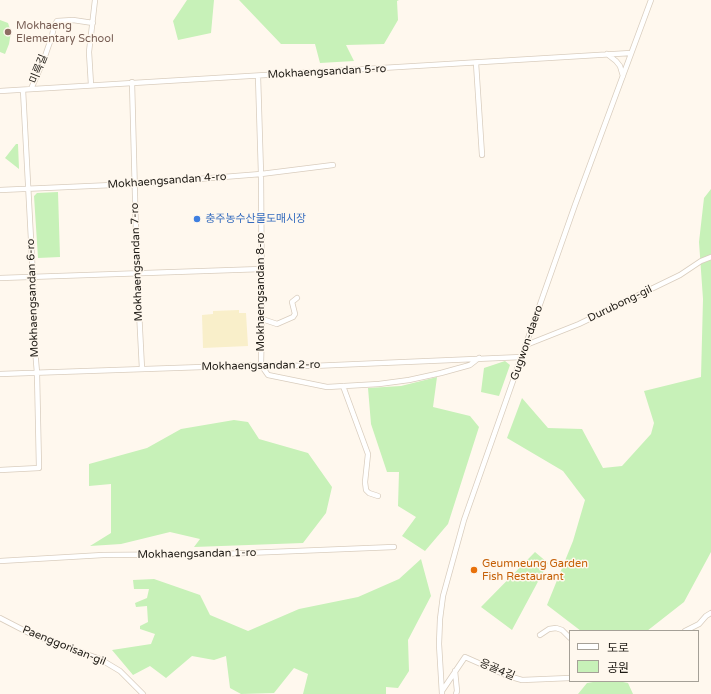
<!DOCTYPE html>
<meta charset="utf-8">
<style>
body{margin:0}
#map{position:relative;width:711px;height:694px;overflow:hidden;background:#fff8ee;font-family:"Varela Round","Noto Sans KR",sans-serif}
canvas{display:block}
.legend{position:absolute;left:569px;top:630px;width:130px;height:52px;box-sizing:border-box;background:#fff8ee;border:1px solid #a5a097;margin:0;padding:5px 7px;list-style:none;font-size:12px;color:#1f1b15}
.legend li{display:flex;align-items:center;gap:8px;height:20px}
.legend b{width:20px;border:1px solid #a5a097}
</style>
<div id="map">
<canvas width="711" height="694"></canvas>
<ul class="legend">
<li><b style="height:5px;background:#fff"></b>도로</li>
<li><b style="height:11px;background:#c7f1b8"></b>공원</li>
</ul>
</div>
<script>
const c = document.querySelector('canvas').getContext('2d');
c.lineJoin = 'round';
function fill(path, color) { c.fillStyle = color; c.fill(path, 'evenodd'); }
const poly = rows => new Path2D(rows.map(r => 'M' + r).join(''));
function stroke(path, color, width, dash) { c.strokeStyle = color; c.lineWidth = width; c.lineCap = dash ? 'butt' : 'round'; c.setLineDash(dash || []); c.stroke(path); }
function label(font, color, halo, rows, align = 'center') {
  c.font = font + ' "Varela Round","Noto Sans KR",sans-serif'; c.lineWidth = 3; c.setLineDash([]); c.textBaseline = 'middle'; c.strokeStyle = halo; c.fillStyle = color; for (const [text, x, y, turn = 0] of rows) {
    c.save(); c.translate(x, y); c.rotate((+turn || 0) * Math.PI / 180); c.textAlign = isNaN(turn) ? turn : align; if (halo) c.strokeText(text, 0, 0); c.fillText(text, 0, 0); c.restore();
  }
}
fill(poly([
 [187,0,214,0,211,33,178,40,173,21],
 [239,0,399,0,397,1,398,20,384,44,346,45,354,61,320,63,315,44,281,44],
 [0,20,8,23,11,32,9,44,5,54,0,52],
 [16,144,18,144,19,169,5,158],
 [711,189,711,552,684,602,647,631,581,631,547,605,573,541,585,500,563,471,507,438,522,398,548,428,582,429,603,468,622,466,651,434,654,423,644,391,701,377,703,299,699,242,704,198],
 [58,192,60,257,38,258,34,196,37,193],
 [505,361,510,365,499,396,481,392,484,368],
 [437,377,433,407,470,416,479,427,448,524,425,551,402,536,416,517,398,506,399,472,387,472,371,424,368,388,401,386],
 [234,420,248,422,259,439,308,453,332,487,326,513,303,543,194,547,200,539,170,532,121,544,90,546,111,533,111,484,89,486,89,464,147,448,181,429],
 [535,552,548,563,512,630,481,607],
 [421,559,431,596,408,640,409,671,398,688,386,687,386,694,303,694,308,674,294,668,274,693,241,694,230,688,226,656,214,660,192,656,166,678,150,666,133,675,112,650,151,644,155,634,140,629,140,626,148,622,147,606,136,607,135,603,147,598,149,589,134,589,133,580,154,579,200,595,210,615,248,631,299,609,358,597,399,579],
 [599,681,618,681,628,683,633,694,578,694,587,683]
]), '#c7f1b8');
fill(poly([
 [239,310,239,313,246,313,248,346,203,348,202,315,213,314,213,311]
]), '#f9efca');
const minor = poly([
 [607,54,616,61,620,66,623,76],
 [476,63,482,155],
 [258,76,261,174,262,319,261,365,268,375,327,387,379,384,409,380,441,373,470,365,479,358],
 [132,82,137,272,142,369],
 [91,85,89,52,95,0],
 [31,89,44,59,52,36,54,26,57,21,73,20,93,23],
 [0,91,631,53],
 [0,190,135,184,261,174,333,165],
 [0,278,262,269],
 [262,319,277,324,293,317,295,314,292,302,297,298],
 [526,345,579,324,680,275,701,261,711,257],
 [0,374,261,365,312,366,522,357],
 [343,386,368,454,365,482,366,490,369,493,378,496],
 [0,470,39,468,37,373,34,337,33,277,23,90],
 [0,561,103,555,222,554,394,547],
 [0,618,31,634,100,659,120,671,143,694],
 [685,631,699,624,706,616,711,613],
 [540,635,549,629,556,628,562,630,570,638],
 [455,671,457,691,456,694],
 [442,691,465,657,508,676,522,680,570,678],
 [442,694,439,644,440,619,443,596,464,520,575,205,651,0]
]);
stroke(minor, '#d9cdbe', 6);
stroke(minor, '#fff', 4.5);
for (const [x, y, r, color] of [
 [8,32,4,"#8d6e63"],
 [197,219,4,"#3f7fe0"],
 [474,570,4,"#e8710a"]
]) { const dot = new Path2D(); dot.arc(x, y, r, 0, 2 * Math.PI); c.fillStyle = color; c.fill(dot); stroke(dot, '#fff8ee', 1.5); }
label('11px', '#785e54', '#fff8ee', [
 ["Mokhaeng",16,26],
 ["Elementary School",16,39]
], 'left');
label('11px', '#1f1b15', '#fff8ee', [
 ["미륵길",39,69,-68],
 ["Mokhaengsandan 5-ro",327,72,-3],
 ["Mokhaengsandan 4-ro",167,181,-4],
 ["Mokhaengsandan 7-ro",137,262,-92],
 ["Mokhaengsandan 8-ro",261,292,-90],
 ["Mokhaengsandan 6-ro",33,298,-92],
 ["Durubong-gil",620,304,-26],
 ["Gugwon-daero",527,343,-71],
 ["Mokhaengsandan 2-ro",261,366,-1],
 ["Mokhaengsandan 1-ro",197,554,-1],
 ["Paenggorisan-gil",64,646,22],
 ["응골4길",497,670,23]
]);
label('11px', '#366cbe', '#fff8ee', [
 ["충주농수산물도매시장",205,219]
], 'left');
label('11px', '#c56008', '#fff8ee', [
 ["Geumneung Garden",482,564],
 ["Fish Restaurant",482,577]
], 'left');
</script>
